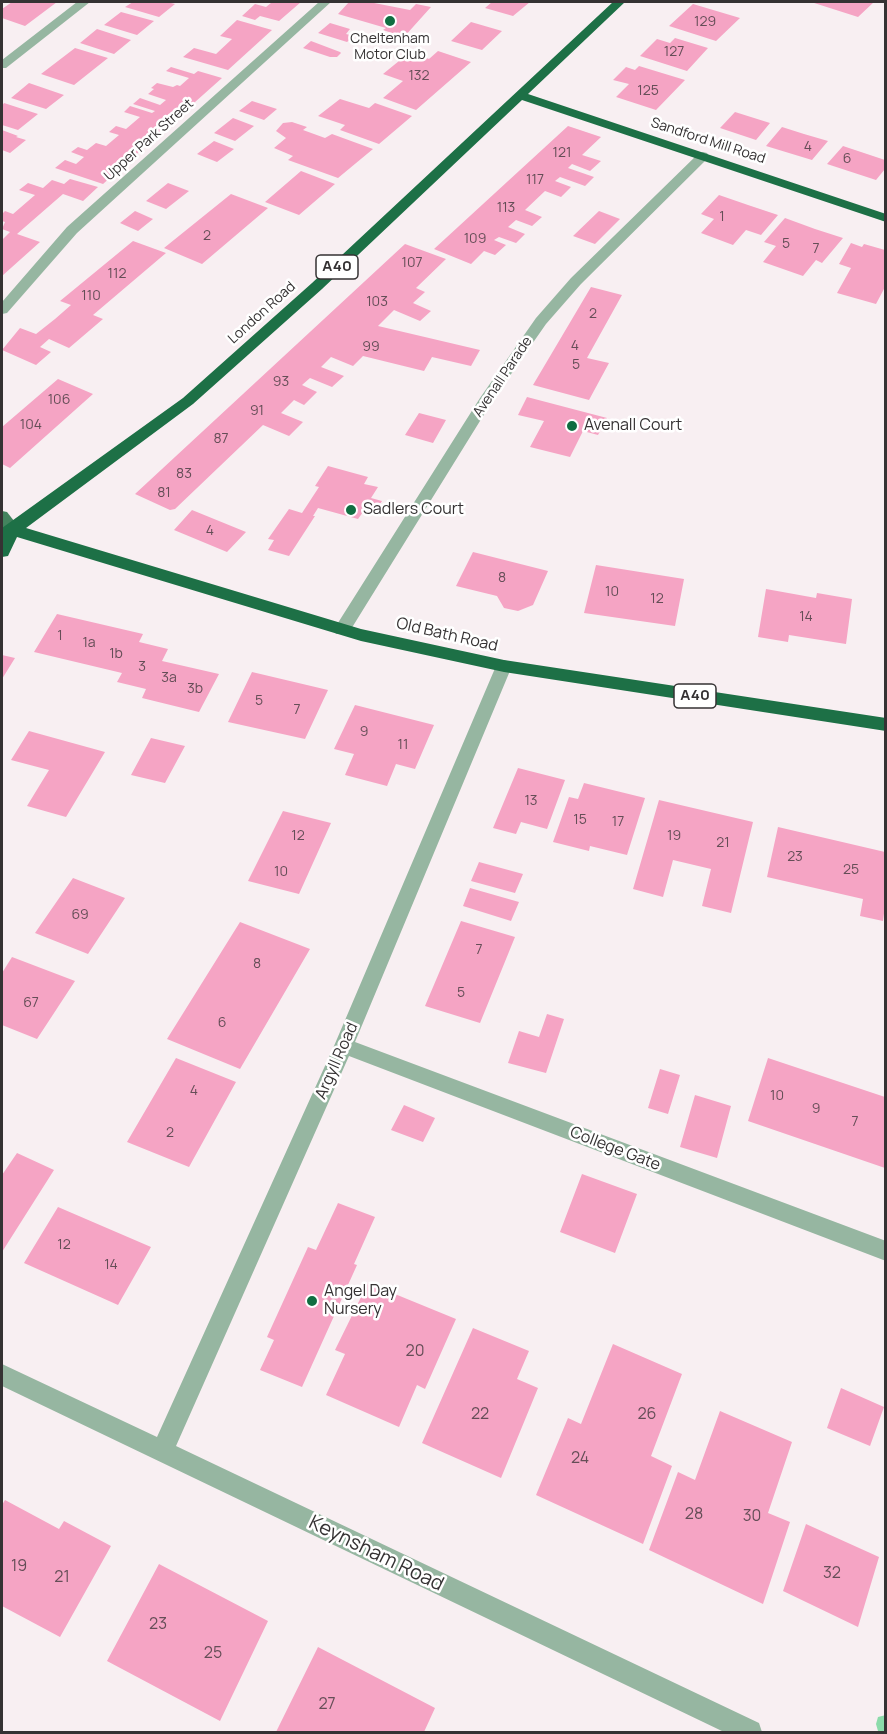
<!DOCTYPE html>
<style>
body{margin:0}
#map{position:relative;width:887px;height:1734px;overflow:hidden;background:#f8eff2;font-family:Manrope,sans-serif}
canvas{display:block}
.frame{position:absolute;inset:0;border:3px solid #353233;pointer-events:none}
</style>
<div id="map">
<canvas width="887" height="1734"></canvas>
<div class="frame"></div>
</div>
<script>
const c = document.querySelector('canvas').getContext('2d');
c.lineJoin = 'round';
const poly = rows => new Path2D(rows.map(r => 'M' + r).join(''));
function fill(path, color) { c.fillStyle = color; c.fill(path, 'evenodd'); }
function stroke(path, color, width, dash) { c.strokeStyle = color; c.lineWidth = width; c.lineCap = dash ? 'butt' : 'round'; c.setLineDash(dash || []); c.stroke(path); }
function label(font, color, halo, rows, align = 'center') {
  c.font = font + ' Manrope,sans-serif'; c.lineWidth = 5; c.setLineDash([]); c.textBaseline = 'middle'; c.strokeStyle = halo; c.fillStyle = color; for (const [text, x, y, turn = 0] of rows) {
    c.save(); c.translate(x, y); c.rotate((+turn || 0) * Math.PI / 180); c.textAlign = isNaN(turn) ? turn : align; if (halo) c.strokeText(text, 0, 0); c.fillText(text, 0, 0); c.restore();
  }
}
fill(poly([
 [886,1715,886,1732,883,1732,878,1731,876,1724,878,1717,886,1715]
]), '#8cdbaa');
fill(poly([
 [12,2,57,2,25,26,2,18,2,9],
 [133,2,167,2,175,4,159,17,125,7],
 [267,2,301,2,279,21,260,16,255,20,242,16,255,4,266,7,271,3],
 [349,2,369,2,410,10,416,4,431,7,404,37,383,30,386,28,338,14],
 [492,2,530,2,513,16,485,8],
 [811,2,874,2,858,17],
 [693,4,740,18,716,41,669,26],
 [121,12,154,21,137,35,104,25],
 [237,20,272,30,228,70,183,57,194,48,216,54,232,39,220,36],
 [471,22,502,31,482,50,451,41],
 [330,23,350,29,346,34,354,36,347,42,318,33],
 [97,29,131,40,114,54,80,43],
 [675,38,708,48,687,71,640,56,657,39,670,43],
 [311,41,340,52,341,53,337,57,330,57,303,48],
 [75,48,108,58,74,85,41,74],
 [438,51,471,62,416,110,383,98,403,81,383,74,410,52,429,59],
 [639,66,685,80,656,110,616,97,629,84,613,80,626,67,635,70],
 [171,67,194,74,198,71,222,78,103,184,55,168,65,160,76,164,84,157,71,152,78,147,87,150,96,143,106,146,119,135,109,132,116,126,126,129,140,117,124,112,130,106,152,113,155,111,133,104,140,98,160,105,166,100,148,94,154,89,151,88,157,83,173,87,177,85,180,86,189,78,166,71],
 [29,83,64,95,46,109,11,98],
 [340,99,369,108,375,103,412,116,379,144,340,130,345,125,318,116],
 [252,101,277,109,264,120,239,111],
 [4,103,38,114,18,130,2,125,2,106],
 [735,112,770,123,756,140,720,128],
 [233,118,254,126,235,141,214,133],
 [292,122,307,127,303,130,325,138,332,134,373,149,338,178,288,160,293,156,274,148,286,138,276,131,283,123],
 [568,126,601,137,582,155,601,161,590,171,572,164,568,168,594,177,585,186,560,177,555,181,571,187,561,197,545,191,525,210,542,217,532,226,516,220,508,227,525,234,516,243,499,237,494,240,506,245,495,255,484,251,471,264,434,249],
 [782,127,804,134,828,141,812,160,766,146],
 [2,130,18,136,16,137,26,140,10,153,2,150],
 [214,141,234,149,217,162,197,154],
 [843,146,885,160,885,169,876,180,827,164],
 [301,171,335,184,299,215,265,202],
 [70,179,98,187,83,201,63,194,17,234,40,242,2,276,2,240,10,232,2,229,5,222,2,221,2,214,5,211,13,214,35,195,19,190,28,183,43,188,52,180,64,184],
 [168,183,189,191,166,209,146,201],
 [231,194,268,208,202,264,164,248],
 [719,195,748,205,778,215,761,235,746,230,733,245,701,233,714,219,701,214],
 [135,211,153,219,138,231,120,223],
 [599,211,620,219,595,244,573,236],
 [785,218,815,229,843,238,822,263,816,260,803,276,763,262,776,246,764,242],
 [133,241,166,253,93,315,103,319,69,348,49,339,40,347,51,352,36,365,2,350,20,328,36,334,55,319,71,305,60,301],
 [851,243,862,247,864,244,885,250,885,287,876,304,837,293,851,268,839,264],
 [405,244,446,259,416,288,425,292,413,303,431,311,420,321,394,310,378,326,480,350,471,366,432,357,424,371,363,356,353,366,331,357,321,367,344,376,332,387,310,378,302,385,317,392,304,405,294,400,281,413,303,422,289,436,263,425,175,509,170,510,135,494],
 [591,287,622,295,587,358,609,363,589,400,533,385],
 [58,379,93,394,10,468,2,464,2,427],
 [527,397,607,418,598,435,583,431,570,457,530,447,544,421,518,415],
 [419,413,446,420,433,443,405,435],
 [328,466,368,477,364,484,378,487,371,498,382,501,373,515,363,512,358,519,318,508,313,516,315,516,289,556,268,550,274,540,268,539,289,509,302,513,319,487,315,486],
 [192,510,246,532,227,552,174,530],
 [473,552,548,571,533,605,518,611,504,608,497,596,456,586],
 [596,565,684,579,675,626,584,613],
 [766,589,816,598,817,593,852,599,846,644,789,635,788,642,758,637],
 [57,614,143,634,139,642,168,649,162,661,219,674,199,712,142,698,146,689,117,682,122,673,34,652],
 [2,655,15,658,2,679],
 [252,672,328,690,305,739,228,722],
 [355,705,434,725,415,769,396,764,387,786,345,775,354,754,334,749],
 [29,731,105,752,66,817,27,806,49,770,11,760],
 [151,738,185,746,165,783,131,775],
 [518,768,565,780,547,829,521,822,516,834,493,828],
 [584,783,645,798,627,855,590,846,589,851,553,842,569,797,578,799],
 [659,800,753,822,731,913,702,906,711,869,673,860,663,897,633,889],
 [283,811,331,823,299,894,248,881],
 [778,827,885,852,885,906,883,921,860,916,863,899,767,877],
 [479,862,523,874,515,893,471,881],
 [73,878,125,898,88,954,35,933],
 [470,888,519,902,511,921,463,906],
 [461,921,515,937,480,1023,425,1006],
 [240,922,310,949,240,1069,167,1039],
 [12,957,75,981,37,1039,2,1025,2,973],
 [547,1014,564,1019,546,1073,508,1063,519,1031,539,1037],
 [176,1058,236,1082,189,1167,127,1142],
 [768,1058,885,1097,885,1168,748,1121],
 [660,1069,680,1075,668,1114,648,1108],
 [695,1095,731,1106,717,1158,680,1147],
 [404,1105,435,1118,423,1142,391,1130],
 [17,1153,54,1170,2,1252,2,1175],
 [582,1174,637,1194,615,1253,560,1232],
 [338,1203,375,1217,354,1264,357,1265,302,1387,260,1370,274,1340,267,1337,308,1247,316,1250],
 [58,1207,151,1247,118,1305,24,1263],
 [368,1283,456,1319,425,1389,417,1385,399,1427,326,1395,345,1354,335,1350],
 [473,1328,529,1351,517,1379,538,1388,501,1478,422,1443],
 [613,1344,682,1374,651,1456,672,1466,643,1544,536,1495,568,1418,581,1424],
 [841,1388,884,1407,870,1446,827,1428],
 [720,1411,792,1442,768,1513,790,1522,763,1604,649,1550,678,1472,695,1480],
 [5,1500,59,1529,64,1521,111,1546,60,1637,2,1606,2,1505],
 [806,1524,879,1557,858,1627,783,1591],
 [159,1564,268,1621,220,1721,107,1661],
 [318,1647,435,1708,424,1732,276,1732]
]), '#f5a4c4');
fill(poly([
 [77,2,90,2,6,68,2,68,2,60,77,2],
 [319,2,331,2,77,233,7,313,2,314,2,302,67,227,319,2],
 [703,152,707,153,709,156,707,159,581,284,546,324,493,400,348,634,336,634,334,630,336,626,480,398,536,318,571,278,699,153,703,152],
 [504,660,510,662,512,666,355,1042,886,1241,886,1261,349,1056,176,1446,759,1723,762,1732,724,1732,2,1386,2,1364,157,1437,334,1046,496,666,498,662,504,660]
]), '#96b6a1');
fill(poly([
 [2,511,7,512,18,526,21,530,18,534,8,534,2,526,2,511]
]), '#43835e');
fill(poly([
 [613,2,625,2,528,94,886,214,886,222,522,100,322,289,193,404,26,528,361,629,504,660,886,718,886,731,504,672,361,641,17,537,8,556,2,557,2,528,183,398,312,283,613,2]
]), '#1d7046');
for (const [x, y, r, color] of [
 [390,21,6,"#106d41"],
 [572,426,6,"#106d41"],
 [351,510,6,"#106d41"],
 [312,1301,6,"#106d41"]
]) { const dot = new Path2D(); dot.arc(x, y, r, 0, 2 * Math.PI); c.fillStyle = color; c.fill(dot); stroke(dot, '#fff', 2); }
label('14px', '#654e57', null, [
 ["129",705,22],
 ["127",674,52],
 ["132",419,76],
 ["125",648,91],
 ["4",808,147],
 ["121",562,153],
 ["6",847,159],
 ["117",535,180],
 ["113",506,208],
 ["1",722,217],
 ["2",207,236],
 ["109",475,239],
 ["5",786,244],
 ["7",816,249],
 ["107",412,263],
 ["112",117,274],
 ["110",91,296],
 ["103",377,302],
 ["2",593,314],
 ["4",575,346],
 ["99",371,347],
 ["5",576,365],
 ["93",281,382],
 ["106",59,400],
 ["91",257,411],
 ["104",31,425],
 ["87",221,439],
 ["83",184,474],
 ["81",164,493],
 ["4",210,531],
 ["8",502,578],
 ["10",612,592],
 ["12",657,599],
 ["14",806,617],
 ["1",60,636],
 ["1a",89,643],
 ["1b",116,654],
 ["3",142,667],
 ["3a",169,678],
 ["3b",195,689],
 ["5",259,701],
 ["7",297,710],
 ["9",364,732],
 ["11",403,745],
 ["13",531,801],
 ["15",580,820],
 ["17",618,822],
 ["12",298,836],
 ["19",674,836],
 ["21",723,843],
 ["23",795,857],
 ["25",851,870],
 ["10",281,872],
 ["69",80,915],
 ["7",479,950],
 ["8",257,964],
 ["5",461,993],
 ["67",31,1003],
 ["6",222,1023],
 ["4",194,1091],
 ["10",777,1096],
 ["9",816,1109],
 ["7",855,1122],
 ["2",170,1133],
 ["12",64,1245],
 ["14",111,1265]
]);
label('14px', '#353233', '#fff', [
 ["Cheltenham",390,39],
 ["Motor Club",390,55]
]);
label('14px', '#353233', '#fff', [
 ["Upper Park Street",149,140,-42],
 ["Sandford Mill Road",708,141,18],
 ["London Road",262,313,-42],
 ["Avenall Parade",503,377,-56]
]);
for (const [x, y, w] of [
 [337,267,42],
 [695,696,42]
]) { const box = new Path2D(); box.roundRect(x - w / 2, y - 12, w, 24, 4.5); c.fillStyle = '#fff'; c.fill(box); stroke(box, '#353233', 1.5); }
label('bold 15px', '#353233', null, [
 ["A40",337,267],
 ["A40",695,696]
]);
label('16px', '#353233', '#fff', [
 ["Avenall Court",584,426],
 ["Sadlers Court",363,510],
 ["Angel Day",324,1292],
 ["Nursery",324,1310]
], 'left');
label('16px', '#353233', '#fff', [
 ["Old Bath Road",447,635,13],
 ["Argyll Road",337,1061,-66],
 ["College Gate",615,1149,21]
]);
label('16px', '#654e57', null, [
 ["20",415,1352],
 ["22",480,1415],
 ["26",647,1415],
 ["24",580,1459],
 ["28",694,1515],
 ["30",752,1517],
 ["19",19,1567],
 ["32",832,1574],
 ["21",62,1578],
 ["23",158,1625],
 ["25",213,1654],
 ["27",327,1705]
]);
label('20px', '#353233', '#fff', [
 ["Keynsham Road",376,1554,26]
]);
</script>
